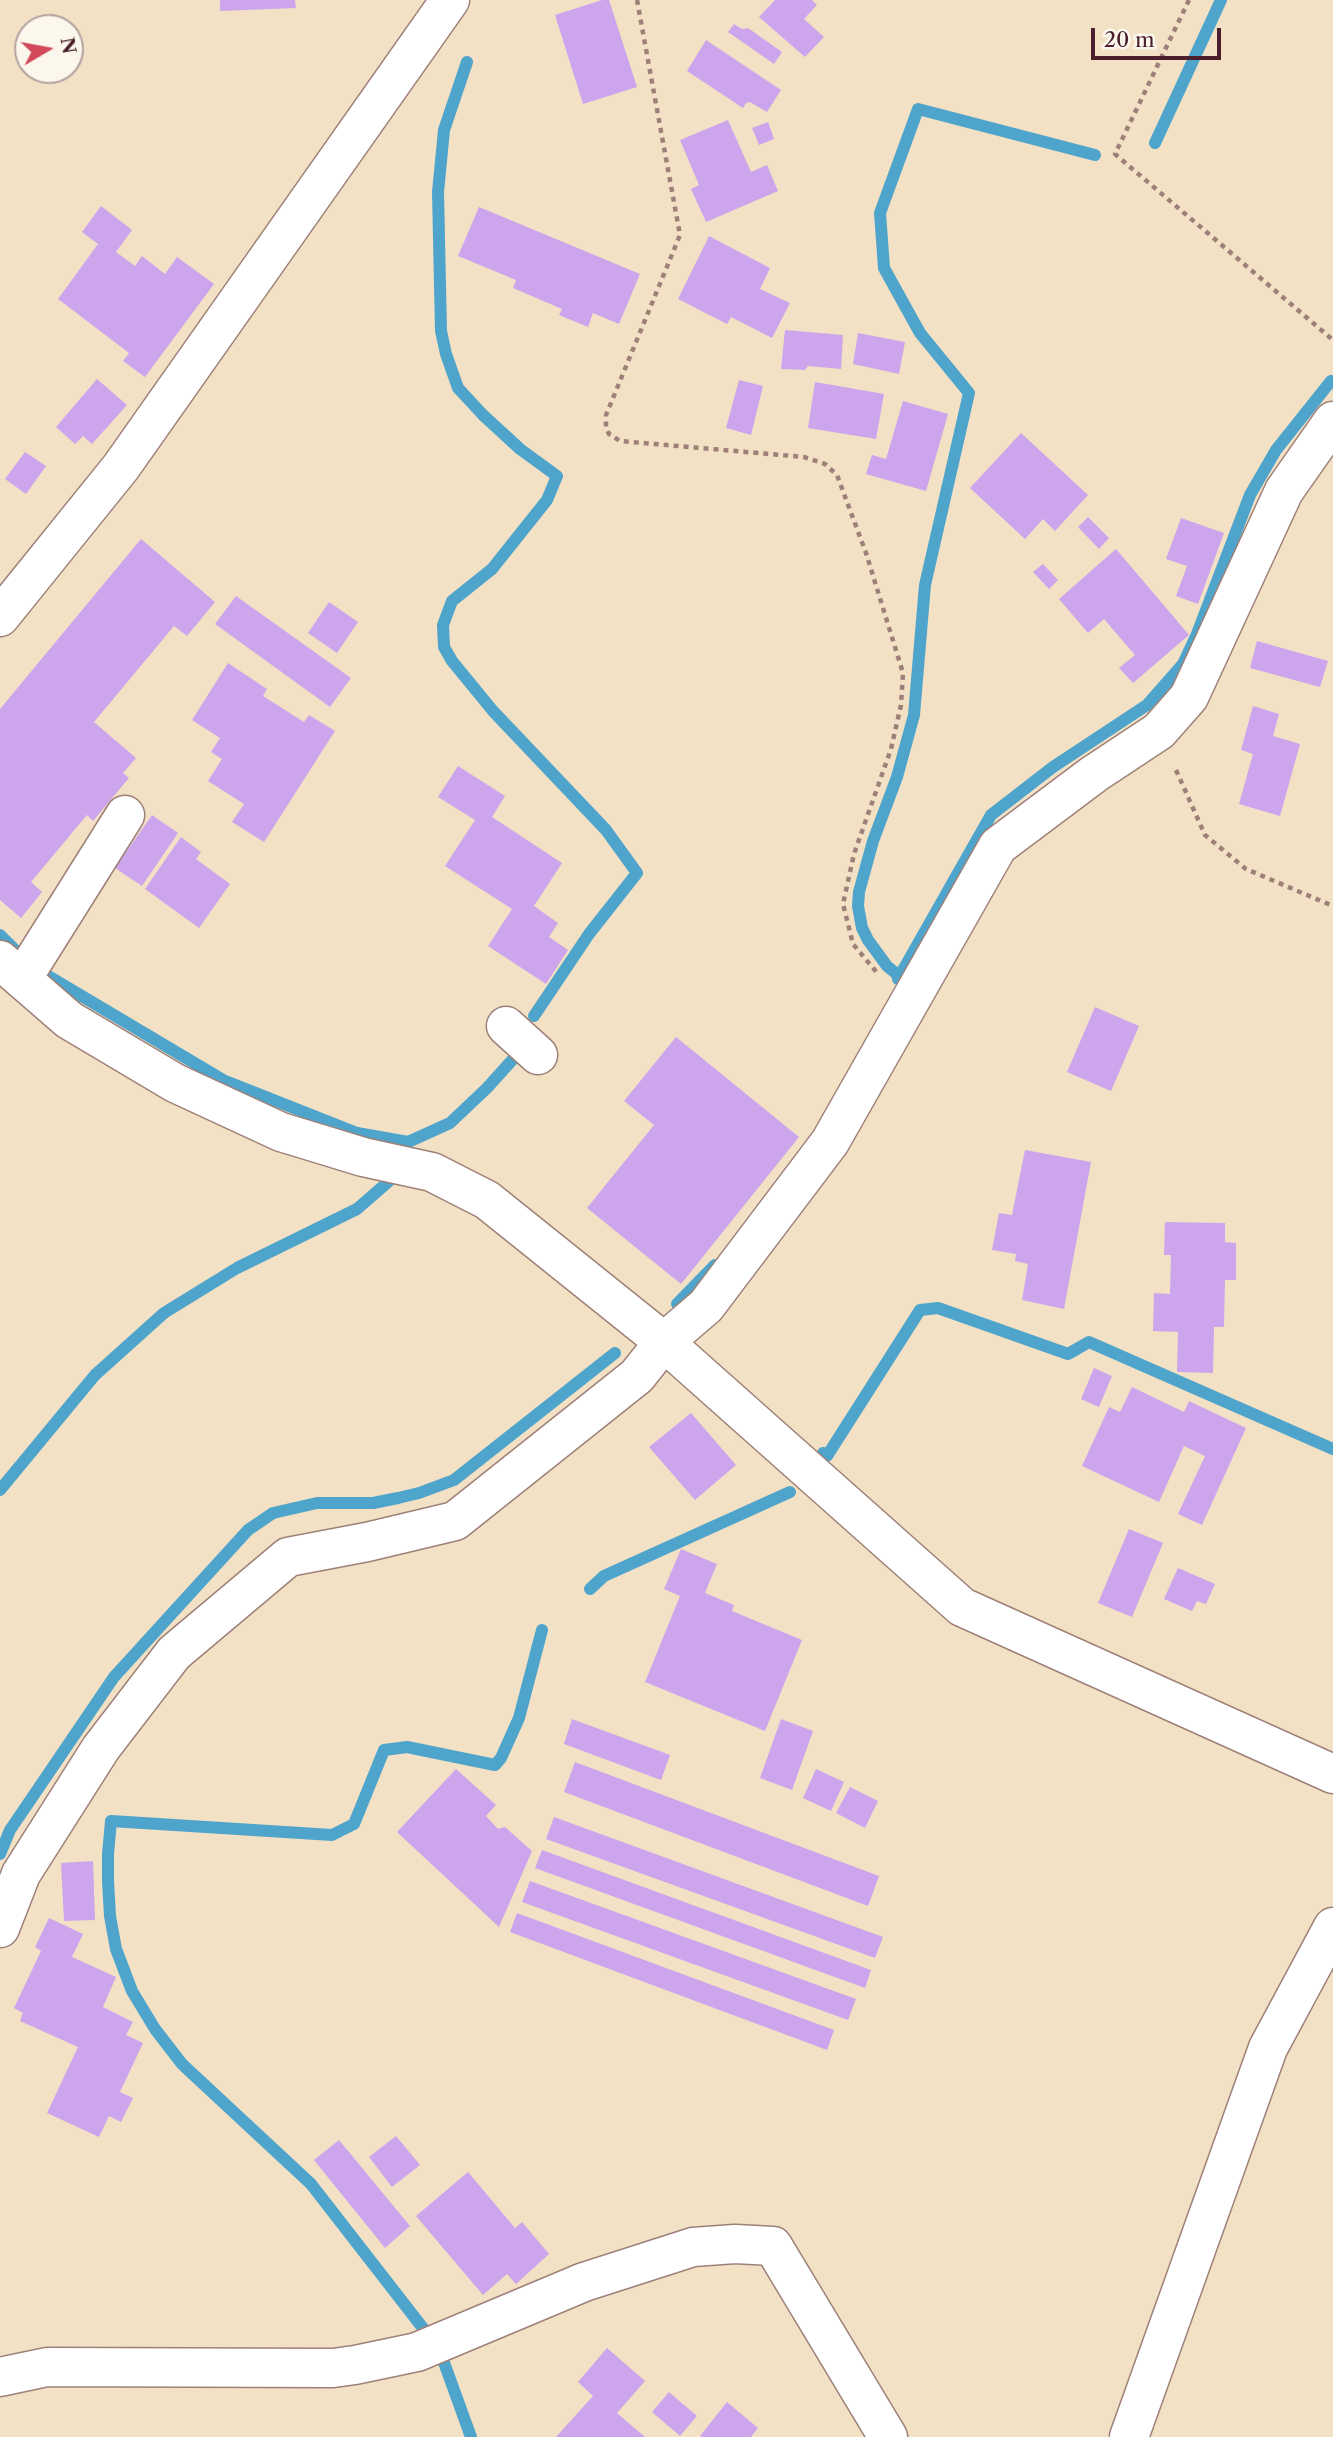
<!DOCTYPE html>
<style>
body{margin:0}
#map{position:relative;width:1333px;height:2437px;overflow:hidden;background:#f2e1c5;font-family:"Libre Caslon Text",serif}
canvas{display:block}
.north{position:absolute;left:14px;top:14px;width:70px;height:70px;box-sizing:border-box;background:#fbf7ec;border:2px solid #b4a19f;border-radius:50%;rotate:80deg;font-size:19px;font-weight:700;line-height:28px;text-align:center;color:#4a1f2b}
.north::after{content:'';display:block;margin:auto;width:24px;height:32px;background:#d1495b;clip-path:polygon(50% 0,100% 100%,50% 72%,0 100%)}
.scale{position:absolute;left:1091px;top:28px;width:130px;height:32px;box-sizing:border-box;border:4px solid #4a1f2b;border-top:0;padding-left:9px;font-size:21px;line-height:24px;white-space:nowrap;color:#4a1f2b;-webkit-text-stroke:5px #fbf7ec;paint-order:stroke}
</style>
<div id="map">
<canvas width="1333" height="2437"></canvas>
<div class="north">N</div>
<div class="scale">20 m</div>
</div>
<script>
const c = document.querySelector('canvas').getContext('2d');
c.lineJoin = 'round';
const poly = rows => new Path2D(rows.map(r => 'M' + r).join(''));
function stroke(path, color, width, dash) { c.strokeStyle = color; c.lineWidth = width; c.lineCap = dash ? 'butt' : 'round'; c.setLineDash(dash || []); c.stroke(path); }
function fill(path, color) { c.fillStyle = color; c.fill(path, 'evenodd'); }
stroke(poly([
 [467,62,444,130,438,192,441,331,446,354,458,388,483,415,520,449,557,476,547,500,492,569,452,601,443,625,444,647,452,661,493,711,606,830,637,873,589,934,534,1016],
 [1155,143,1221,0],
 [0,935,17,952],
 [43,973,223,1080,357,1133,408,1142,450,1123,487,1088,514,1058],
 [899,976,887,966,868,940,862,928,858,906,859,892,873,841,897,777,914,715,925,585,969,393,920,333,884,268,880,213,918,109,1095,155],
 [898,979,991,815,1053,767,1147,705,1183,664,1197,634,1250,495,1276,450,1331,381],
 [677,1304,715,1265],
 [823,1453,827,1456,920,1310,938,1308,1068,1354,1089,1342,1333,1449],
 [0,1490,95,1375,164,1313,237,1268,357,1209,388,1182],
 [590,1589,604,1576,790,1492],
 [0,1854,10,1830,114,1677,248,1530,273,1513,317,1503,373,1503,398,1498,419,1493,454,1480,615,1353],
 [426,2332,311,2184,182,2064,155,2029,132,1991,116,1949,110,1916,108,1881,108,1854,111,1821,332,1835,354,1824,384,1750,407,1747,495,1765,501,1758,519,1718,542,1630],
 [442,2357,471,2437]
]), '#4fa4cb', 12);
fill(poly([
 [220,0,295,0,296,8,220,11],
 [602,0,609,0,637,87,583,104,555,15],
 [775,0,812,0,817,5,804,19,824,37,805,57,759,17],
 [734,24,742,29,748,28,782,52,774,64,728,32],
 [706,40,781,90,767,112,750,102,746,103,743,108,687,71],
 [728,120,751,172,767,165,778,191,706,222,691,189,699,185,680,140],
 [768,122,774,139,759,145,752,128],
 [101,206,132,230,116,252,135,266,142,256,165,274,177,257,214,284,145,377,123,361,129,353,58,299,98,244,82,232],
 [479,207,640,274,619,324,593,313,588,327,559,315,562,309,513,288,516,280,458,256],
 [709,236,770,268,760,289,790,303,772,338,731,317,727,324,678,299],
 [785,330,843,335,841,369,808,366,805,370,781,369],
 [858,333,905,342,899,374,853,364],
 [97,379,127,405,92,444,83,436,75,444,56,427],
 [739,380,763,386,751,435,726,428],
 [815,382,884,394,876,439,808,428],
 [903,401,948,414,926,491,866,474,872,455,886,459],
 [1021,433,1088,495,1055,531,1043,519,1025,539,970,488],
 [25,452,46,466,26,494,5,479],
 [1088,517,1109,538,1099,549,1078,527],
 [1181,518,1224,533,1198,604,1176,596,1187,566,1166,559],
 [141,539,215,602,187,636,174,626,94,722,136,758,123,773,129,778,93,821,87,815,31,882,42,892,21,918,0,900,0,709],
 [1116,549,1189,635,1133,683,1119,668,1135,655,1104,619,1088,633,1059,599],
 [1043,564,1058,580,1049,589,1033,572],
 [236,596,351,678,330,707,215,624],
 [329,602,358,622,337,653,308,633],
 [1257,641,1328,661,1320,687,1250,668],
 [228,663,267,689,263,696,304,722,309,715,335,731,264,842,232,822,244,804,208,781,222,759,211,752,220,738,192,720],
 [1253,706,1279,714,1273,736,1300,744,1280,816,1239,804,1253,754,1241,750],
 [458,766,505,796,492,817,562,863,534,906,558,923,549,937,568,950,546,984,488,946,512,909,445,866,475,820,438,797],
 [152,815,178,833,142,886,115,868],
 [181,837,201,852,196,859,230,884,199,928,145,889],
 [1095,1007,1139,1026,1111,1091,1067,1072],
 [676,1037,799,1137,681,1284,587,1208,654,1125,624,1101],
 [1025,1150,1091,1162,1064,1309,1022,1300,1028,1264,1015,1261,1016,1254,992,1250,999,1213,1012,1215],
 [1165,1222,1225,1223,1225,1242,1236,1243,1236,1280,1225,1280,1224,1327,1214,1327,1213,1373,1177,1372,1178,1332,1153,1331,1154,1293,1170,1294,1171,1255,1164,1255],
 [1094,1368,1112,1376,1099,1407,1081,1399],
 [1132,1387,1184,1412,1189,1401,1246,1428,1202,1525,1178,1514,1205,1456,1184,1446,1159,1502,1082,1466,1109,1407,1120,1412],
 [691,1413,736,1465,695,1500,649,1447],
 [1129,1529,1163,1543,1132,1617,1098,1603],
 [681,1549,717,1564,705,1593,734,1605,732,1611,802,1640,765,1731,645,1682,680,1596,664,1589],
 [1178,1568,1215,1584,1206,1604,1197,1601,1192,1611,1164,1599],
 [572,1719,670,1755,661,1780,564,1744],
 [781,1719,813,1731,792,1790,760,1778],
 [575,1762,879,1876,868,1906,564,1792],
 [456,1769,496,1805,486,1816,498,1829,505,1827,532,1851,499,1927,397,1832],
 [816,1769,844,1782,831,1811,803,1798],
 [850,1787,878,1801,865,1828,836,1813],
 [554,1817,883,1937,875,1958,546,1839],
 [542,1850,871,1970,865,1988,535,1868],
 [93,1861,95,1920,64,1921,61,1863],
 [530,1881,856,1999,848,2020,522,1902],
 [517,1913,834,2030,827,2050,510,1932],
 [49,1918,83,1934,72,1957,116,1977,103,2007,133,2022,126,2035,143,2043,120,2092,133,2098,121,2122,109,2116,99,2137,47,2113,78,2047,20,2021,23,2013,14,2008,41,1951,35,1947],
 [396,2136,420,2165,392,2187,369,2157],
 [339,2140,410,2226,385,2248,314,2160],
 [468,2172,515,2228,522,2222,549,2254,516,2284,507,2274,483,2295,416,2216],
 [607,2348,645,2381,617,2413,645,2437,556,2437,593,2396,578,2382],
 [669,2392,697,2416,680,2436,652,2412],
 [727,2402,758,2428,751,2437,702,2437,700,2436]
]), '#cca5ed');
const minor = poly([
 [0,617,121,467,450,0],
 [0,960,69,1020,175,1083,281,1132,363,1157,432,1172,487,1200,664,1342,962,1607,1333,1774],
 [22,979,125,815],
 [506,1026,538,1055],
 [0,1928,21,1874,101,1748,174,1653,288,1557,367,1542,455,1521,637,1376,664,1342,706,1306,830,1142,998,846,1094,774,1159,731,1189,697,1284,491,1333,421],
 [0,2377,47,2367,333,2368,355,2365,417,2352,584,2282,693,2247,735,2244,773,2246,888,2437],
 [1129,2437,1268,2048,1333,1927]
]);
stroke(minor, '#9e8078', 41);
stroke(poly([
 [637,0,680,235,606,415,606,427,609,434,620,441,804,457,825,464,837,475,866,553,903,673,901,705,891,749,854,854,843,904,853,944,878,974],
 [1189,0,1115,154,1333,340],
 [1176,770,1205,835,1246,869,1333,906]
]), '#9e8078', 4.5, [5, 5]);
stroke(minor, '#fff', 38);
</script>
